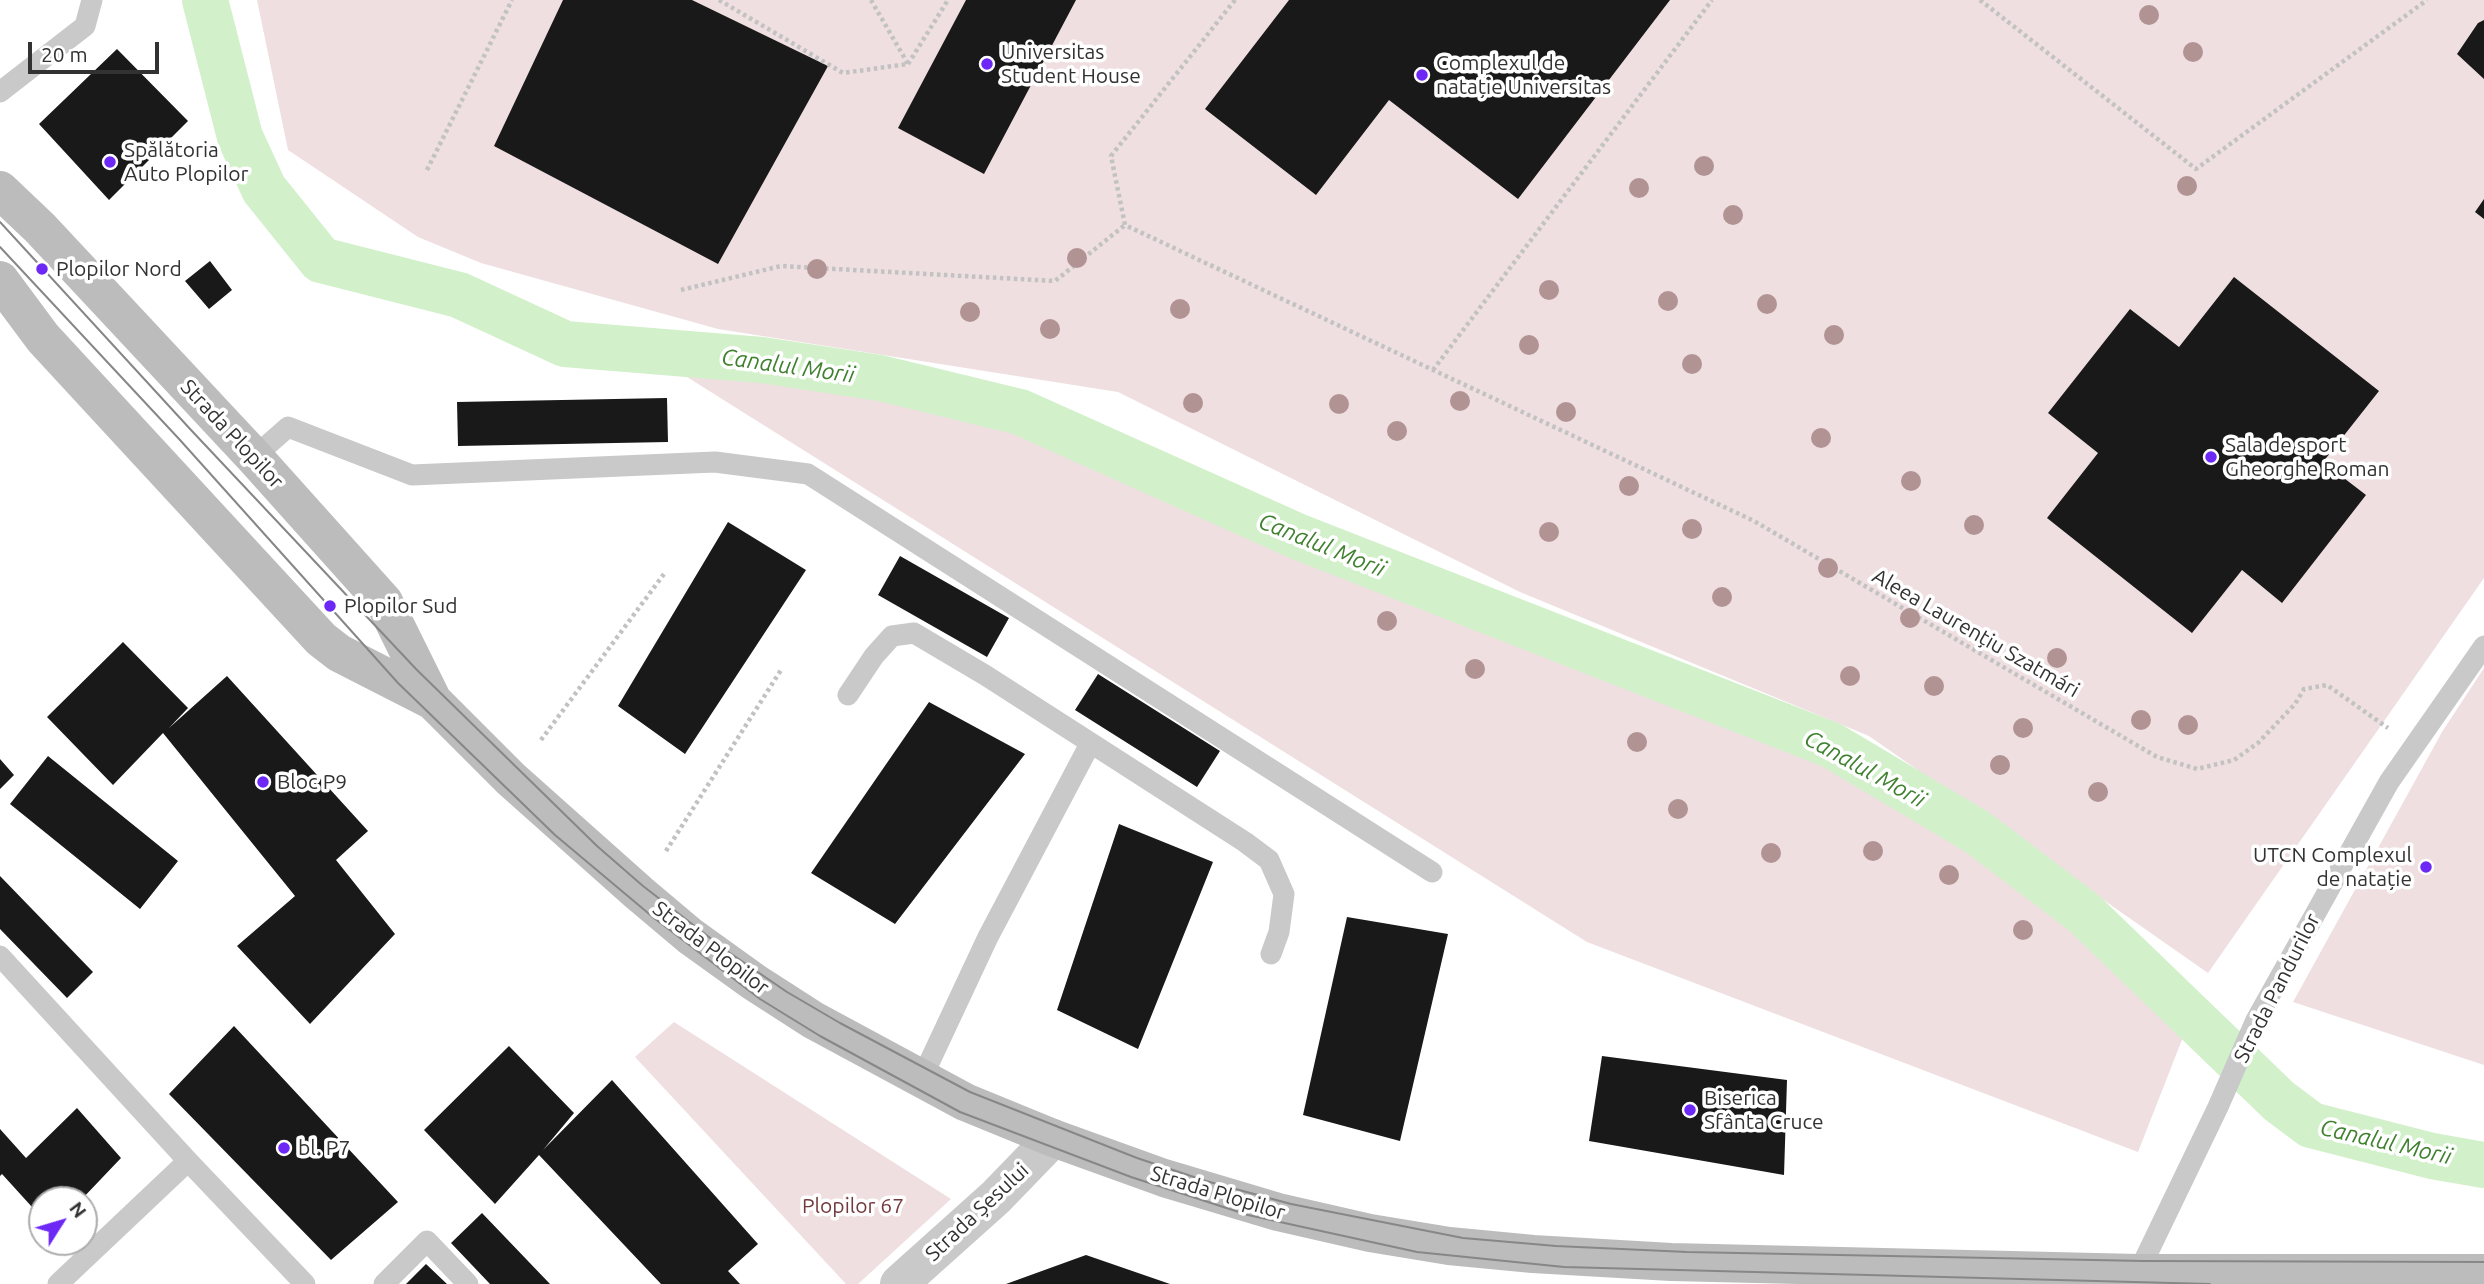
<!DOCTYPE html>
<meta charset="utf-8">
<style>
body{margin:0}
#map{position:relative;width:2484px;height:1284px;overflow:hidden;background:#fff;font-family:Ubuntu,sans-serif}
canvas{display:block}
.north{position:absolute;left:28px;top:1186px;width:70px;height:70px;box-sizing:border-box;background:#fff;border:2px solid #adadad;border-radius:50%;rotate:53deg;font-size:19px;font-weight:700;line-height:28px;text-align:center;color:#323232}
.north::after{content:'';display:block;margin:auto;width:24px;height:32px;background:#6d28f5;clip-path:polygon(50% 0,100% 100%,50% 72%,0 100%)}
.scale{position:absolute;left:28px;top:42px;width:131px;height:32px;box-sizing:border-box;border:4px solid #323232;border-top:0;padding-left:9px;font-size:21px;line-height:24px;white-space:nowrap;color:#323232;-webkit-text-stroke:5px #fff;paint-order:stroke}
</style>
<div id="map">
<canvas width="2484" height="1284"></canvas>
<div class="north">N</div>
<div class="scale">20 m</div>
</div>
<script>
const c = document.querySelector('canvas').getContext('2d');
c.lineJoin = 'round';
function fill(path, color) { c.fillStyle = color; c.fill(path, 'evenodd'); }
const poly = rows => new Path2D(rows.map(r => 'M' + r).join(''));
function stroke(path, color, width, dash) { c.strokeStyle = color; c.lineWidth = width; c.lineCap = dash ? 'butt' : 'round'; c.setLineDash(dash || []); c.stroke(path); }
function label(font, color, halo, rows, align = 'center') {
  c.font = font + ' Ubuntu,sans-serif'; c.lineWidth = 7; c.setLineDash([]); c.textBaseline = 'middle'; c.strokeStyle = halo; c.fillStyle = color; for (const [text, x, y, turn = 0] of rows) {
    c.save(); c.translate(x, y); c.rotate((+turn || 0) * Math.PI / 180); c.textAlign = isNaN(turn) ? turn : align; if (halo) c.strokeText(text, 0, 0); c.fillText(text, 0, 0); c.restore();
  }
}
fill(poly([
 [257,0,2484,0,2484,578,2208,973,1869,736,1520,592,1118,392,718,329,481,263,418,237,288,150],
 [703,367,1014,421,1424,596,1824,754,1968,841,2073,927,2185,1032,2138,1152,1587,942,687,377],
 [2484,668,2484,1065,2293,1002,2442,732],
 [674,1022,951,1199,858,1284,846,1284,635,1057]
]), '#efdfe1');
stroke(poly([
 [205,0,240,137,264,189,321,260,459,295,565,344,762,360,880,378,1020,412,1299,537,1831,745,1977,832,2084,913,2279,1101,2311,1125,2432,1156,2484,1165]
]), '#d2f0ca', 46);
fill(poly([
 [563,0,692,0,828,66,718,264,494,146],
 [966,0,1076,0,984,174,898,128],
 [1289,0,1670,0,1518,199,1389,100,1316,195,1205,109],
 [2484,20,2484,79,2457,54,2478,23],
 [117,49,188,121,109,200,39,124],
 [2484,199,2484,219,2475,212],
 [210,261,232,290,209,309,185,281],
 [2234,277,2379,391,2323,462,2366,495,2282,603,2242,570,2192,633,2047,518,2098,453,2048,413,2130,309,2179,347],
 [667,398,668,442,458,446,457,402],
 [728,522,806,570,685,754,618,706],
 [900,556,1009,618,987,657,878,595],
 [123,642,188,708,169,728,227,676,368,831,336,860,395,934,310,1024,237,946,295,896,163,733,113,785,47,717],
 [1098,674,1220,751,1197,787,1075,710],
 [929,702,1025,754,895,924,811,873],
 [48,756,178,861,140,909,10,804],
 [0,759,14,775,0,789],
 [1119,824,1213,862,1138,1049,1057,1010],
 [0,876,93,972,67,998,0,929],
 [1347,917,1448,934,1400,1141,1303,1115],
 [234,1026,398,1202,331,1260,169,1094],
 [509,1046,574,1113,543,1150,612,1080,758,1244,728,1271,740,1284,661,1284,539,1155,495,1204,424,1130],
 [1602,1056,1787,1080,1784,1175,1589,1141],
 [77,1108,121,1158,81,1200,42,1200,42,1218,2,1174,0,1176,0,1129,26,1158],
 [482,1213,550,1284,490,1284,451,1243],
 [1086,1255,1170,1284,1006,1284],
 [426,1264,447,1284,406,1284]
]), '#191919');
stroke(poly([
 [719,0,843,73,908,64,871,0],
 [1235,0,1111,156,1125,225,1754,521,2157,757,2197,769,2234,760,2258,743,2295,704,2304,689,2327,685,2388,728],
 [1980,0,2196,169,2427,0],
 [908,64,948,0],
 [427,170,512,0],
 [681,290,781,266,1055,281,1125,225],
 [1433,370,1712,0],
 [541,740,664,574],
 [666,851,781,670]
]), '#c2c2c2', 4.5, [3.5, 3.5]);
stroke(poly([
 [0,92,85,26,92,0],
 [254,457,288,427,412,475,715,462,808,474,1432,872],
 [848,695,874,656,892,636,914,633,985,675,1245,842,1269,860,1284,894,1279,932,1271,954],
 [0,956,188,1161,305,1284],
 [921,1080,988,937,1090,744],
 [2138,1273,2218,1107,2256,1020,2389,782,2484,646],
 [58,1284,188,1161],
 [384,1284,427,1241,468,1284]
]), '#c9c9c9', 21);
stroke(poly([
 [899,1284,996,1197,1053,1138]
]), '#c9c9c9', 38);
stroke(poly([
 [0,190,40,228,254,457,384,602,433,701,511,779,639,893,690,936,754,982,813,1020,965,1102,1053,1138,1164,1178,1278,1212,1370,1233,1449,1246,1533,1254,1671,1262,2138,1273,2484,1273],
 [0,280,43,338,321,639,339,653,433,701]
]), '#bcbcbc', 38);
stroke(poly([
 [0,222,191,430,417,670,597,846,643,886,727,951,787,992,840,1023,970,1092,1137,1158,1206,1181,1291,1204,1463,1238,1556,1246,1687,1252,2144,1261,2484,1262],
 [0,247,180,440,398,683,555,835,654,918,760,999,820,1036,960,1112,1131,1177,1248,1215,1417,1252,1564,1267,2210,1284]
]), '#878787', 2);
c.fillStyle = '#b29394';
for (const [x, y] of [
 [2149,15],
 [2193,52],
 [1704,166],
 [2187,186],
 [1639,188],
 [1733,215],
 [1077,258],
 [817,269],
 [1549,290],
 [1668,301],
 [1767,304],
 [1180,309],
 [970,312],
 [1050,329],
 [1834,335],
 [1529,345],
 [1692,364],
 [1460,401],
 [1193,403],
 [1339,404],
 [1566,412],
 [1397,431],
 [1821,438],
 [1911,481],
 [1629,486],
 [1974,525],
 [1692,529],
 [1549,532],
 [1828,568],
 [1722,597],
 [1910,618],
 [1387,621],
 [2057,658],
 [1475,669],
 [1850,676],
 [1934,686],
 [2141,720],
 [2188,725],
 [2023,728],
 [1637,742],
 [2000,765],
 [2098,792],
 [1678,809],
 [1873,851],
 [1771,853],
 [1949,875],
 [2023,930]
]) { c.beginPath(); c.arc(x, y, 10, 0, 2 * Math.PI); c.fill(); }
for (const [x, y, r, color] of [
 [987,64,7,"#6d28f5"],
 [1422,75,7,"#6d28f5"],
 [110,162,7,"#6d28f5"],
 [42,269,7,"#6d28f5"],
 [2211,457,7,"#6d28f5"],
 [330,606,7,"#6d28f5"],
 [263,782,7,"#6d28f5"],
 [2426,867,7,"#6d28f5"],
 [1690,1110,7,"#6d28f5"],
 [284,1148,7,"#6d28f5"]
]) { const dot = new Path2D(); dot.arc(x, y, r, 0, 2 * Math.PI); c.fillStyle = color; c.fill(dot); stroke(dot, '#fff', 2.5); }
label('21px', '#323232', '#fff', [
 ["Universitas",1001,52],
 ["Student House",1001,76],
 ["Complexul de",1436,63],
 ["natație Universitas",1436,87],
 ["Spălătoria",124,150],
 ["Auto Plopilor",124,174],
 ["Plopilor Nord",56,269],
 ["Sala de sport",2225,445],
 ["Gheorghe Roman",2225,469],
 ["Plopilor Sud",344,606],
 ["Bloc P9",277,782],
 ["UTCN Complexul",2412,855,"right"],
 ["de natație",2412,879,"right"],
 ["Biserica",1704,1098],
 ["Sfânta Cruce",1704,1122],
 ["bl. P7",298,1148]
], 'left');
label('21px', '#323232', '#fff', [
 ["Strada Plopilor",232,434,47],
 ["Aleea Laurențiu Szatmári",1976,633,30],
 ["Strada Plopilor",711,948,37],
 ["Strada Pandurilor",2277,988,-63],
 ["Strada Plopilor",1218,1193,17],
 ["Strada Șesului",977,1212,-43]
]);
label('21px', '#733a3d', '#fff', [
 ["Plopilor 67",853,1206]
]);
label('italic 23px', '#3f812f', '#fff', [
 ["Canalul Morii",788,366,8],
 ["Canalul Morii",1322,545,22],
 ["Canalul Morii",1865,769,29],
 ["Canalul Morii",2386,1142,13]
]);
</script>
